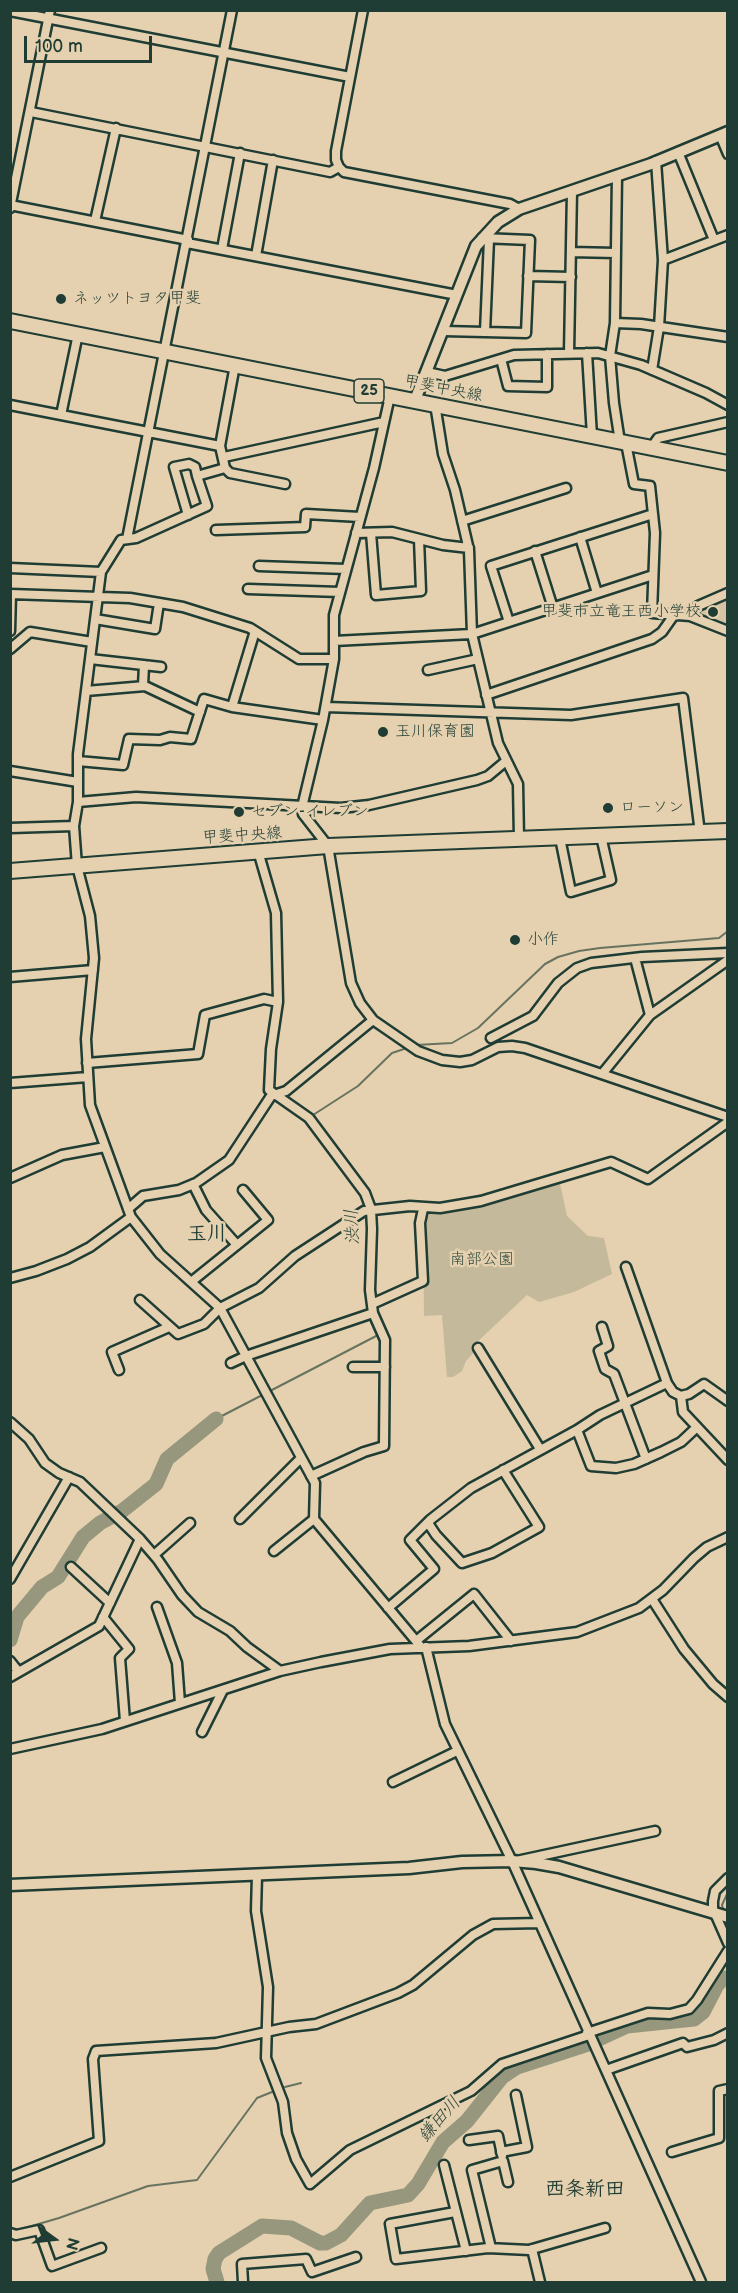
<!DOCTYPE html>
<meta charset="utf-8">
<style>
body{margin:0}
#map{position:relative;width:738px;height:2293px;overflow:hidden;background:#e5d1af;font-family:"Balsamiq Sans",sans-serif}
canvas{display:block}
.frame{position:absolute;inset:0;border:12px solid #1f3d34;pointer-events:none}
.north{position:absolute;left:24px;top:2209px;width:60px;height:60px;-webkit-text-stroke:4px #e5d1af;paint-order:stroke;rotate:105deg;font-size:16px;font-weight:700;line-height:24px;text-align:center;color:#1f3d34}
.north::after{content:'';display:block;margin:auto;width:21px;height:27px;background:#1f3d34;clip-path:polygon(50% 0,100% 100%,50% 72%,0 100%)}
.scale{position:absolute;left:24px;top:36px;width:128px;height:27px;box-sizing:border-box;border:3px solid #1f3d34;border-top:0;padding-left:8px;font-size:18px;line-height:21px;white-space:nowrap;color:#1f3d34;-webkit-text-stroke:4px #e5d1af;paint-order:stroke}
</style>
<div id="map">
<canvas width="738" height="2293"></canvas>
<div class="frame"></div>
<div class="north">N</div>
<div class="scale">100 m</div>
</div>
<script>
const c = document.querySelector('canvas').getContext('2d');
c.lineJoin = 'round';
function fill(path, color) { c.fillStyle = color; c.fill(path, 'evenodd'); }
const poly = rows => new Path2D(rows.map(r => 'M' + r).join(''));
function stroke(path, color, width, dash) { c.strokeStyle = color; c.lineWidth = width; c.lineCap = dash ? 'butt' : 'round'; c.setLineDash(dash || []); c.stroke(path); }
function label(font, color, halo, rows, align = 'center') {
  c.font = font + ' "Balsamiq Sans","Klee One",sans-serif'; c.lineWidth = 5; c.setLineDash([]); c.textBaseline = 'middle'; c.strokeStyle = halo; c.fillStyle = color; for (const [text, x, y, turn = 0] of rows) {
    c.save(); c.translate(x, y); c.rotate((+turn || 0) * Math.PI / 180); c.textAlign = isNaN(turn) ? turn : align; if (halo) c.strokeText(text, 0, 0); c.fillText(text, 0, 0); c.restore();
  }
}
fill(poly([
 [727,597,727,626,722,627,695,615,700,608]
]), '#d4c4a4');
fill(poly([
 [560,1183,567,1216,588,1236,604,1238,612,1274,574,1292,539,1302,527,1295,475,1344,475,1351,466,1361,462,1371,453,1377,447,1377,442,1315,424,1316,423,1223,426,1217,432,1212,462,1207]
]), '#c4b99a');
stroke(poly([
 [416,1045,452,1043,478,1028,545,964,558,957,579,951,600,948,719,938,728,931],
 [323,1130,313,1115,358,1086,392,1053,407,1048],
 [368,1193,374,1206],
 [216,1419,380,1334],
 [724,1912,722,1905,728,1892],
 [712,1997,728,1971],
 [285,2087,301,2083],
 [18,2230,59,2218,148,2186,197,2180,257,2098,272,2092]
]), '#677360', 2);
stroke(poly([
 [10,1640,17,1617,42,1587,58,1577,83,1537,100,1523,122,1511,156,1484,167,1459,216,1419],
 [217,2282,213,2269,215,2259,219,2253,262,2226,291,2228,320,2243,326,2243,341,2235,370,2203,408,2195,418,2184,443,2142,467,2121,502,2077,517,2067,588,2044,627,2026,694,2019,703,2012,717,1985,724,1978]
]), '#97977e', 15);
const minor = poly([
 [363,10,336,151,336,160,339,167,344,172,510,204,519,209],
 [10,11,350,77],
 [31,112,330,172,339,167],
 [720,135,728,154],
 [678,152,714,240],
 [617,175,615,323,610,356,614,403,620,442],
 [10,205,188,240],
 [10,208,50,10],
 [95,221,116,128],
 [187,243,457,295],
 [222,249,240,153],
 [571,252,616,253],
 [256,256,273,160],
 [663,260,728,235],
 [528,276,571,277],
 [615,323,641,324,728,337],
 [444,331,526,333,530,240,482,238],
 [485,332,489,239],
 [569,353,572,191],
 [587,353,592,436],
 [501,359,508,386,547,387,547,354],
 [235,365,220,446,225,468,230,473,285,484],
 [652,370,659,327,663,260,656,161],
 [427,372,445,376,514,355,598,353,641,365,706,393,728,405],
 [390,396,374,468,334,615,334,659,323,720,302,807,303,814,328,846,351,983,360,1003,373,1020,418,1051,442,1060,460,1062,472,1060,498,1047,512,1046,525,1048,728,1117],
 [435,404,443,454,455,490,469,550,472,634,498,743,518,784,519,839],
 [10,405,220,446],
 [61,415,78,334],
 [626,443,634,484,650,486,655,533,652,613,690,616,728,631],
 [651,448,658,438,728,422],
 [224,457,384,422],
 [225,468,197,476,207,506,136,538,121,540,101,572,78,754,78,802,74,826,77,866,90,916,94,958,86,1039,90,1105,131,1217,160,1254,220,1308,315,1483,314,1519,421,1647],
 [188,515,174,467,189,464,195,467,197,476],
 [462,521,566,488],
 [216,530,305,527,306,514,360,517],
 [356,533,392,532,443,545,469,548],
 [371,533,376,595,421,591,419,539],
 [580,537,597,593],
 [127,539,232,10],
 [535,551,553,608],
 [259,566,346,569],
 [10,568,101,572],
 [248,589,340,592],
 [10,594,130,598,183,607,250,628,299,659,334,659],
 [690,616,698,606,728,593],
 [95,619,155,629,159,603],
 [509,622,491,566,653,514],
 [10,631,11,594],
 [334,641,472,634,653,575],
 [10,649,30,632,92,642],
 [90,659,161,667],
 [428,670,478,659],
 [143,686,144,665],
 [86,691,145,686,200,712],
 [486,695,652,639,662,632,674,615],
 [232,707,255,631],
 [326,707,571,715,683,698,700,833],
 [78,761,123,765,129,739,160,740,170,737,191,739,204,699,232,707,323,720],
 [10,771,78,782],
 [78,802,136,797,341,808,369,805,477,780,488,776,506,761],
 [10,828,74,826],
 [560,838,571,892,611,880,601,836],
 [258,851,276,913,278,1002,271,1049,269,1090,309,1118,365,1193,371,1209,372,1229,370,1290,373,1313,385,1340,384,1446,364,1452,311,1476],
 [635,958,650,1015],
 [10,977,93,970],
 [491,1038,533,1016,558,983,577,968,591,963,642,957,728,953],
 [87,1063,198,1054,205,1015,264,999,278,1002],
 [602,1074,650,1015,728,960],
 [10,1083,88,1077],
 [10,1178,62,1155,105,1147],
 [193,1184,206,1210,237,1245],
 [128,1209,143,1196,179,1190,196,1183,229,1160,271,1096,286,1091,373,1020],
 [626,1267,667,1383,673,1392,681,1396,689,1394,704,1384,728,1401],
 [10,1278,36,1271,67,1259,90,1247,131,1217],
 [191,1282,268,1220,243,1190],
 [140,1300,178,1334,204,1324,220,1308,259,1288,295,1256,364,1211,410,1206,440,1208,481,1201,611,1162,648,1179,728,1122],
 [372,1304,423,1281,420,1223,423,1209],
 [602,1327,608,1346,599,1351,605,1369,614,1374,646,1459],
 [478,1348,540,1449],
 [231,1363,246,1356,373,1313],
 [353,1367,385,1367],
 [119,1370,112,1352,169,1327],
 [681,1396,683,1412,728,1460],
 [10,1422,29,1439,45,1463,59,1473,80,1482,140,1539,158,1560,182,1595,198,1612,230,1631,247,1647,280,1671],
 [577,1430,591,1466,616,1468,634,1464,661,1452,681,1442,696,1428],
 [240,1519,301,1458],
 [428,1523,436,1535,462,1563,492,1553,539,1527,503,1470],
 [274,1551,314,1519],
 [154,1555,190,1523],
 [71,1567,110,1603],
 [10,1579,69,1477],
 [652,1599,684,1649,713,1684,728,1697],
 [157,1607,177,1663,180,1703],
 [388,1608,434,1569,410,1540,430,1520,471,1488,577,1430,600,1415,667,1383],
 [103,1617,129,1649,120,1658,125,1721],
 [416,1641,474,1594,511,1641],
 [426,1647,445,1724,512,1861,701,2282],
 [10,1661,18,1671],
 [10,1677,99,1626,140,1539],
 [202,1732,222,1692],
 [10,1749,102,1729,280,1671,321,1662,390,1649,469,1646,577,1632,639,1608,663,1590,694,1558,707,1547,728,1537],
 [393,1782,457,1751],
 [521,1860,655,1831],
 [257,1875,256,1911,268,1987,266,2058,283,2102,287,2133,296,2159,310,2184,350,2150,471,2091,502,2064,589,2035],
 [728,1878,715,1891,713,1901,713,1909,728,1943],
 [587,2033,648,2013,670,2014,689,2009,697,2000,728,1951],
 [606,2070,683,2043,687,2047,714,2040,728,2033],
 [469,2140,498,2136,502,2155],
 [501,2152,527,2147,516,2095],
 [672,2152,719,2138,719,2091,728,2089],
 [444,2165,466,2251],
 [10,2177,99,2141,93,2059,96,2051,216,2043,289,2027,316,2024,398,1993,413,1985,473,1935,493,1924,539,1923],
 [455,2212,390,2224,396,2259,488,2248,529,2250,605,2228],
 [10,2233,16,2235,39,2230,52,2266,101,2248],
 [491,2248,472,2170,503,2161,508,2182],
 [532,2249,540,2282],
 [243,2282,242,2264,306,2259,312,2272,356,2257]
]);
const tertiary = poly([
 [415,400,476,246,498,222,519,209,651,164,728,132],
 [10,1885,409,1868,462,1862,512,1861,536,1863,559,1867,728,1917]
]);
const primary = poly([
 [10,321,728,463],
 [10,871,328,846,728,831]
]);
stroke(minor, '#1f3d34', 13);
stroke(tertiary, '#1f3d34', 15);
stroke(primary, '#1f3d34', 18);
stroke(minor, '#e5d1af', 8);
stroke(tertiary, '#e5d1af', 10);
stroke(primary, '#e5d1af', 14);
for (const [x, y, r, color] of [
 [61,299,6,"#1f3d34"],
 [713,612,6,"#1f3d34"],
 [383,732,6,"#1f3d34"],
 [608,808,6,"#1f3d34"],
 [239,812,6,"#1f3d34"],
 [515,940,6,"#1f3d34"]
]) { const dot = new Path2D(); dot.arc(x, y, r, 0, 2 * Math.PI); c.fillStyle = color; c.fill(dot); stroke(dot, '#e5d1af', 2); }
for (const [x, y, w] of [
 [369,391,30]
]) { const box = new Path2D(); box.roundRect(x - w / 2, y - 12, w, 24, 4.5); c.fillStyle = '#e5d1af'; c.fill(box); stroke(box, '#1f3d34', 1.5); }
label('bold 15px', '#1f3d34', null, [
 ["25",369,391]
]);
label('16px', '#1f3d34', '#e5d1af', [
 ["ネッツトヨタ甲斐",73,299],
 ["甲斐市立竜王西小学校",701,612,"right"],
 ["玉川保育園",395,732],
 ["ローソン",620,808],
 ["セブン-イレブン",251,812],
 ["小作",527,940]
], 'left');
label('16px', '#1f3d34', '#e5d1af', [
 ["甲斐中央線",443,389,11],
 ["甲斐中央線",242,836,-4]
]);
label('16px', '#30493e', '#e5d1af', [
 ["南部公園",482,1260]
]);
label('italic 18px', '#2b463b', '#e5d1af', [
 ["渋川",353,1227,-93],
 ["鎌田川",440,2120,-49]
]);
label('bold 20px', '#1f3d34', '#e5d1af', [
 ["玉川",207,1235],
 ["西条新田",585,2190]
]);
</script>
